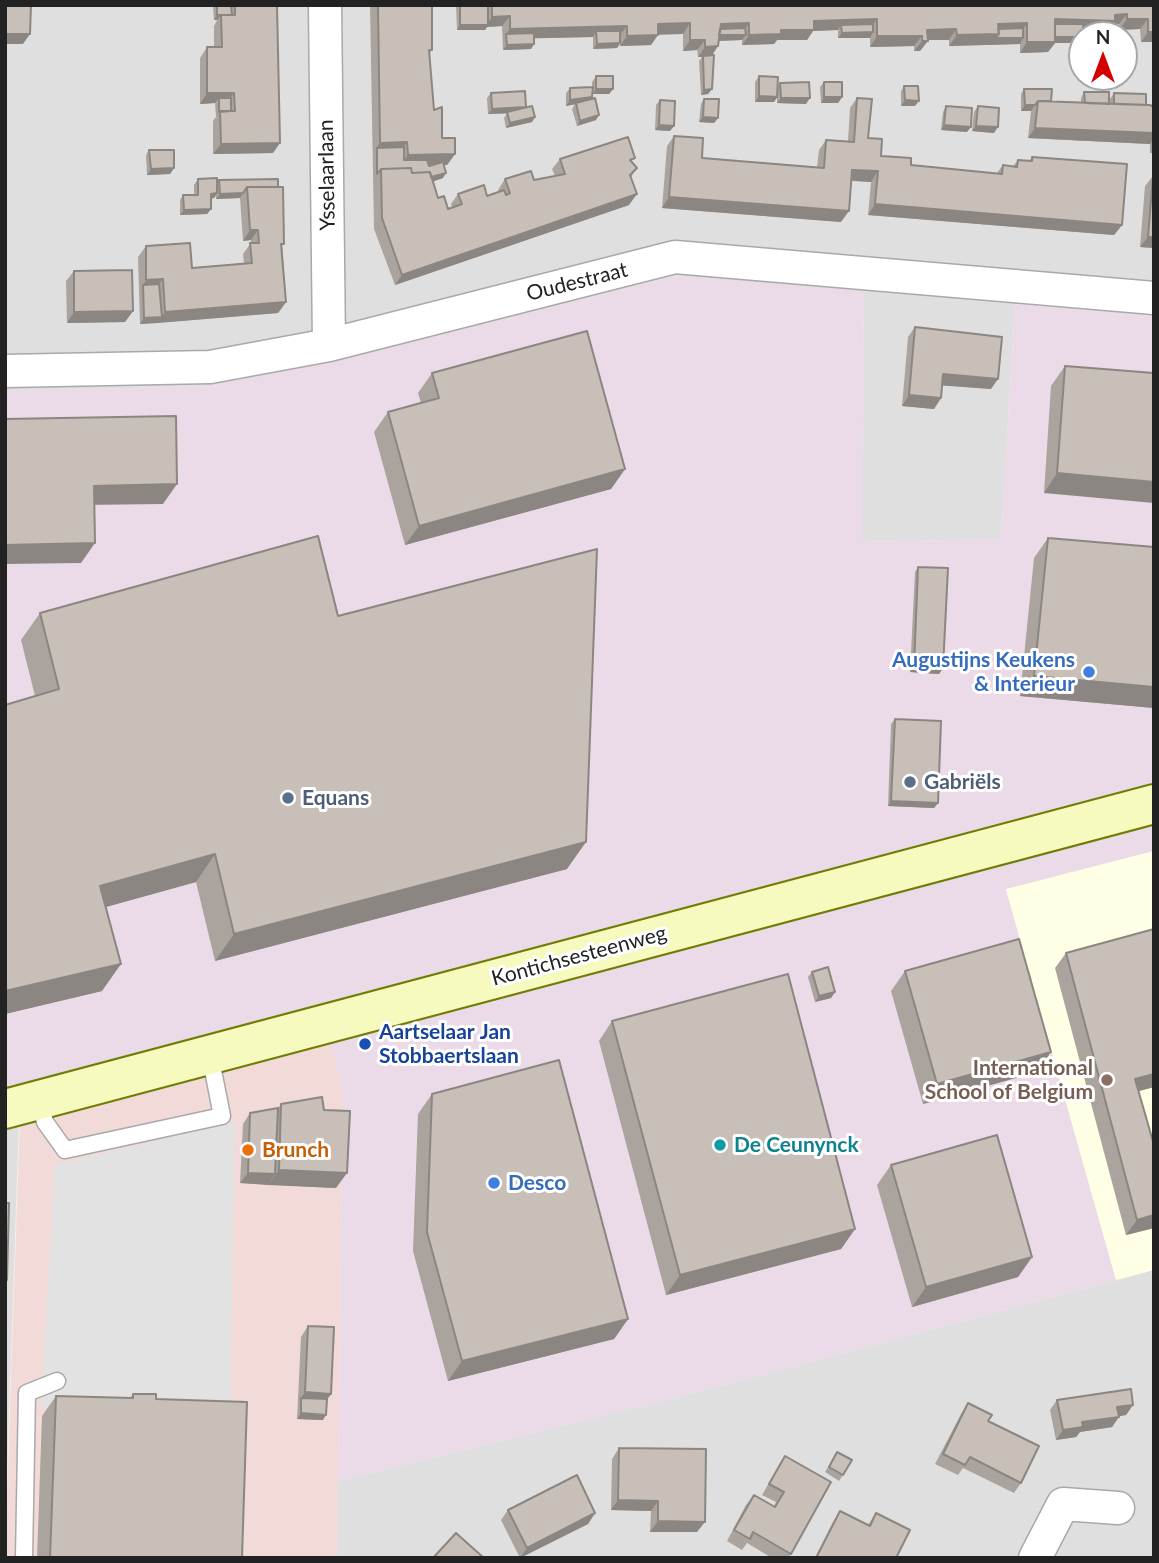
<!DOCTYPE html>
<meta charset="utf-8">
<style>
body{margin:0}
#map{position:relative;width:1159px;height:1563px;overflow:hidden;background:#f2efe9;font-family:Lato,sans-serif}
canvas{display:block}
.frame{position:absolute;inset:0;border:7px solid #222;pointer-events:none}
.north{position:absolute;left:1068px;top:21px;width:70px;height:70px;box-sizing:border-box;background:#fff;border:2px solid #a7a7a7;border-radius:50%;rotate:0deg;font-size:19px;font-weight:700;line-height:28px;text-align:center;color:#222}
.north::after{content:'';display:block;margin:auto;width:24px;height:32px;background:#d40000;clip-path:polygon(50% 0,100% 100%,50% 72%,0 100%)}
</style>
<div id="map">
<canvas width="1159" height="1563"></canvas>
<div class="frame"></div>
<div class="north">N</div>
</div>
<script>
const c = document.querySelector('canvas').getContext('2d');
c.lineJoin = 'round';
function fill(path, color) { c.fillStyle = color; c.fill(path, 'evenodd'); }
const poly = rows => new Path2D(rows.map(r => 'M' + r).join(''));
function stroke(path, color, width, dash) { c.strokeStyle = color; c.lineWidth = width; c.lineCap = dash ? 'butt' : 'round'; c.setLineDash(dash || []); c.stroke(path); }
function label(font, color, halo, rows, align = 'center') {
  c.font = font + ' Lato,sans-serif'; c.lineWidth = 6; c.setLineDash([]); c.textBaseline = 'middle'; c.strokeStyle = halo; c.fillStyle = color; for (const [text, x, y, turn = 0] of rows) {
    c.save(); c.translate(x, y); c.rotate((+turn || 0) * Math.PI / 180); c.textAlign = isNaN(turn) ? turn : align; if (halo) c.strokeText(text, 0, 0); c.fillText(text, 0, 0); c.restore();
  }
}
fill(poly([
 [5,5,1154,5,1154,316,1015,304,1001,539,861,542,864,292,676,276,212,386,5,391],
 [1082,35,1124,35,1124,77,1082,77],
 [19,1118,5,1532,5,1122],
 [1154,1270,1154,1558,337,1558,338,1481,667,1400]
]), '#e0dfdf');
fill(poly([
 [331,1038,343,1094,337,1558,5,1558,20,1117]
]), '#f2dad9');
fill(poly([
 [676,276,864,291,862,542,1001,539,1015,304,1154,316,1154,851,1006,890,1116,1280,667,1400,338,1481,343,1094,323,1004,5,1087,5,391,212,386]
]), '#ebdbe8');
fill(poly([
 [1154,851,1154,1270,1116,1280,1006,889]
]), '#ffffe5');
fill(poly([
 [235,1122,230,1413,41,1408,55,1165]
]), '#e2e2e2');
const lane = poly([
 [39,1100,45,1122,65,1150,222,1116,210,1055],
 [24,1558,27,1393,57,1381]
]);
const street = poly([
 [325,5,329,345],
 [5,371,210,367,329,345,675,257,1154,298],
 [1035,1558,1063,1504,1118,1508]
]);
const secondary = poly([
 [5,1109,1154,804]
]);
stroke(lane, '#a9a9a9', 19);
stroke(street, '#a9a9a9', 35);
stroke(secondary, '#707d05', 42);
stroke(lane, '#fff', 16);
stroke(street, '#fff', 32);
stroke(secondary, '#f7fabf', 38);
fill(poly([
 [213,5,277,5,273,153,213,154,213,121,216,117,215,103,200,104,200,58,207,47,214,47,214,26,217,20,214,20],
 [370,5,432,5,432,50,429,54,434,110,442,138,455,154,447,165,444,165,443,178,433,181,438,198,448,209,452,207,451,204,458,194,487,196,499,192,498,190,505,179,534,180,555,176,552,169,560,159,632,163,637,168,631,177,629,205,395,285,374,229],
 [456,5,1154,5,1154,42,1141,42,1140,29,1119,30,1119,24,1113,25,1108,32,1083,31,1082,39,1079,43,1055,43,1048,52,1020,53,1020,44,949,46,949,40,928,40,920,51,914,51,914,46,870,47,870,38,838,38,838,30,813,31,807,40,777,40,774,44,742,45,742,40,719,41,712,55,712,89,708,94,701,95,699,61,702,57,698,57,697,50,683,51,683,34,658,34,651,45,620,46,620,44,617,48,593,49,593,37,534,38,534,44,531,49,503,50,502,26,487,27,485,30,457,30],
 [596,76,613,89,609,94,593,94,590,99,596,120,577,126,572,109,575,104,566,106,566,93,570,88,592,87,592,82],
 [759,76,778,86,780,83,806,104,777,103,777,98,774,102,755,102,755,82],
 [824,82,842,97,838,103,821,103,820,87],
 [904,86,915,106,901,106,901,91],
 [1024,89,1051,101,1081,102,1081,98,1084,92,1110,104,1110,99,1114,93,1146,105,1154,107,1154,153,1150,153,1150,144,1028,138,1031,111,1021,111,1021,94],
 [491,93,526,107,535,117,532,122,506,128,504,118,507,113,488,114,487,98],
 [857,98,868,138,881,156,911,165,997,173,1003,165,1013,166,1018,160,1029,161,1032,157,1122,225,1114,235,868,215,871,182,851,181,841,222,662,208,667,146,674,136,702,158,817,167,819,150,826,140,848,141,850,108],
 [704,99,718,118,714,123,699,122,701,104],
 [660,100,674,126,670,131,655,130,656,105],
 [946,106,967,132,941,130,943,112],
 [978,106,994,133,972,131,974,112],
 [149,150,174,168,170,174,147,175,146,155],
 [1153,176,1154,248,1140,247,1145,186],
 [198,179,217,183,219,180,278,179,286,302,278,313,140,324,138,257,146,246,192,268,244,263,243,254,251,243,251,240,243,241,240,198,216,199,216,196,214,198,211,199,211,209,207,214,180,215,180,200,183,195,194,195,194,185],
 [74,271,133,311,125,322,67,323,66,281],
 [915,327,991,389,942,385,941,398,934,409,902,406,908,337],
 [1065,366,1154,373,1044,493,1051,386],
 [432,373,625,469,611,489,405,545,374,432,388,412,421,403,418,393],
 [1048,538,1154,547,1154,708,1020,696,1034,558],
 [918,567,943,668,939,674,910,672,915,572],
 [40,613,338,616,567,869,215,961,196,882,105,907,102,991,5,1014,5,705,35,696,21,640],
 [895,719,938,803,934,808,888,806,891,724],
 [1154,929,1154,1087,1138,1091,1153,1145,1154,1228,1126,1235,1055,968,1066,953],
 [905,971,1037,1072,923,1104,891,991],
 [812,972,835,992,831,998,815,1002,808,977],
 [612,1021,855,1229,841,1249,666,1295,599,1041],
 [432,1094,628,1319,614,1339,448,1381,413,1251,418,1114],
 [281,1104,336,1188,240,1183,243,1124,250,1113,278,1108],
 [891,1165,1032,1257,1018,1277,912,1307,877,1185],
 [308,1326,331,1394,327,1399,323,1420,297,1419,301,1337],
 [133,1394,156,1399,242,1558,37,1558,42,1416,56,1396,130,1398],
 [1057,1400,1133,1405,1126,1415,1119,1416,1112,1427,1080,1432,1076,1437,1056,1440,1050,1410],
 [968,1403,988,1421,1021,1483,1014,1493,963,1468,958,1475,935,1464,961,1414],
 [619,1448,697,1532,650,1532,651,1511,611,1510,612,1459],
 [837,1452,843,1475,839,1481,825,1472],
 [785,1456,791,1554,788,1558,772,1558,747,1543,742,1550,727,1541,746,1505,754,1495,774,1506,776,1502,762,1495,778,1467],
 [508,1510,595,1513,588,1524,520,1558,501,1520],
 [840,1511,868,1525,876,1513,896,1558,815,1558,833,1522]
]), '#aba49e');
fill(poly([
 [1127,14,1119,24,1113,25,1108,32,1052,30,1055,19],
 [217,15,232,15,221,15,217,20,214,20],
 [510,16,502,26,487,27,485,30,457,30,460,25,486,25,492,17],
 [877,19,869,30,841,25,838,30,813,31,807,40,777,40,774,44,742,45,749,35,781,30,814,21],
 [1127,19,1148,19,1140,29,1119,30],
 [690,23,683,34,651,35,658,24],
 [749,23,742,34,717,34,721,24],
 [1027,23,1020,34,995,34,998,24],
 [627,26,619,36,596,31,593,37,506,39,506,34,510,29],
 [956,29,949,40,922,40,927,30],
 [873,32,870,38,838,38,842,33],
 [1148,32,1154,32,1154,42,1141,42],
 [5,34,30,34,23,44,5,44],
 [999,34,1023,38,1020,44,949,46,957,35],
 [658,35,651,45,620,46,627,36],
 [718,35,746,35,742,40,714,41],
 [877,36,922,36,914,46,870,47],
 [1052,37,1082,37,1082,39,1079,43,1055,43,1048,52,1020,53,1027,42],
 [690,40,705,40,697,50,683,51],
 [922,41,928,41,920,51,914,51],
 [620,43,617,48,593,49,597,44],
 [534,44,531,49,503,50,507,45],
 [718,46,711,57,703,56,702,57,698,57,705,47],
 [596,89,613,89,609,94,593,94],
 [712,89,708,94,701,95,704,90],
 [207,93,234,93,227,103,219,98,215,103,200,104],
 [759,96,777,97,774,102,755,102],
 [592,97,588,102,566,106,570,100],
 [824,97,842,97,838,103,821,103],
 [781,98,810,98,806,104,777,103],
 [905,100,919,101,915,106,901,106],
 [1025,105,1035,105,1031,111,1021,111],
 [526,107,522,113,488,114,492,109],
 [599,115,596,120,577,126,580,121],
 [535,117,532,122,506,128,510,123],
 [703,117,718,118,714,123,699,122],
 [659,125,674,126,670,131,655,130],
 [944,125,971,127,967,132,941,130],
 [976,126,998,127,994,133,972,131],
 [1035,128,1154,133,1154,139,1150,144,1028,138],
 [407,142,400,153,377,148,373,153,380,143],
 [280,143,273,153,213,154,221,144],
 [455,154,447,165,400,165,408,155],
 [174,168,170,174,147,175,151,169],
 [852,170,878,171,871,182,845,180],
 [446,173,443,178,429,183,404,184],
 [217,193,214,198,207,199,211,194],
 [243,193,240,198,216,199,220,194],
 [637,194,629,205,395,285,402,275],
 [669,197,849,211,841,222,662,208],
 [875,204,1122,225,1114,235,868,215],
 [211,209,207,214,180,215,184,210],
 [250,230,258,230,251,240,243,241],
 [1148,237,1154,237,1154,248,1140,247],
 [163,279,155,290,143,285,146,280],
 [286,302,278,313,158,323,165,312],
 [133,311,125,322,67,323,74,312],
 [162,317,158,323,140,324,144,318],
 [943,374,998,379,991,389,936,385],
 [909,395,941,398,934,409,902,406],
 [625,469,611,489,405,545,419,526],
 [1057,473,1154,482,1154,503,1044,493],
 [177,484,163,504,80,505,94,486],
 [95,543,81,563,5,564,5,545],
 [914,667,943,668,939,674,910,672],
 [1034,676,1154,687,1154,708,1020,696],
 [891,801,938,803,934,808,888,806],
 [586,842,567,869,215,961,234,934],
 [215,854,196,882,81,914,100,886],
 [121,964,102,991,5,1014,5,991],
 [835,992,831,998,815,1002,819,996],
 [1051,1052,1037,1072,923,1104,937,1084],
 [1154,1074,1154,1087,1125,1095,1135,1079],
 [279,1170,347,1173,336,1188,268,1185],
 [248,1173,275,1174,268,1185,240,1183],
 [1154,1215,1154,1228,1126,1235,1137,1220],
 [855,1229,841,1249,666,1295,680,1275],
 [1032,1257,1018,1277,912,1307,926,1287],
 [628,1319,614,1339,448,1381,462,1361],
 [305,1392,331,1394,324,1404,301,1398],
 [1133,1405,1126,1415,1110,1418,1117,1407],
 [301,1413,326,1415,323,1420,297,1419],
 [1119,1417,1112,1427,1080,1432,1076,1437,1056,1440,1063,1430,1082,1422],
 [618,1500,658,1501,651,1511,611,1510],
 [595,1513,588,1524,520,1558,527,1548],
 [658,1521,705,1522,697,1532,650,1532]
]), '#8b8681');
const building = poly([
 [5,5,31,5,30,34,5,34,5,5],
 [217,5,231,5,232,15,217,15,217,5],
 [235,5,277,5,280,143,221,144,220,111,235,111,234,93,207,93,207,47,222,47,221,15,235,15,235,5],
 [378,5,432,5,432,50,429,50,434,110,442,107,442,138,455,138,455,154,408,155,407,142,380,143,378,5],
 [460,5,488,5,488,25,460,25,460,5],
 [492,5,1154,5,1154,32,1148,32,1148,19,1127,19,1127,14,1115,15,1115,21,1055,19,1055,42,1027,42,1027,23,998,24,999,34,957,35,956,29,927,30,928,41,922,41,922,36,877,36,877,19,814,21,814,30,781,30,781,34,749,35,749,23,721,24,718,46,705,47,705,40,690,40,690,23,658,24,658,35,627,36,627,26,510,29,510,16,492,17,492,5],
 [873,24,873,32,842,33,841,25,873,24],
 [1055,24,1083,24,1083,35,1082,35,1082,37,1055,37,1055,24],
 [745,28,746,35,719,35,720,29,745,28],
 [1023,28,1023,38,996,38,999,34,998,29,1023,28],
 [596,31,620,31,620,43,597,44,596,31],
 [534,33,534,44,507,45,506,34,534,33],
 [714,55,712,89,704,90,703,56,714,55],
 [596,76,613,76,613,89,596,89,596,76],
 [759,76,778,77,777,97,759,96,759,76],
 [809,82,810,98,781,98,780,83,809,82],
 [824,82,842,82,842,97,824,97,824,82],
 [904,86,918,86,919,101,905,100,904,86],
 [593,87,592,97,570,100,570,88,593,87],
 [1024,89,1052,89,1051,101,1038,101,1035,105,1025,105,1024,89],
 [525,91,526,107,492,109,491,93,525,91],
 [1084,92,1109,92,1109,104,1085,103,1084,92],
 [1114,93,1146,94,1146,105,1114,104,1114,93],
 [219,98,231,98,231,111,219,112,219,98],
 [595,98,599,115,580,121,576,103,595,98],
 [857,98,872,99,868,138,882,139,881,156,911,158,911,165,1002,174,1003,165,1017,167,1018,160,1032,161,1032,157,1127,164,1122,225,875,204,878,171,852,170,849,211,669,197,674,136,703,138,702,158,824,168,826,140,854,142,857,98],
 [704,99,719,99,718,118,703,117,704,99],
 [660,100,675,101,674,126,659,125,660,100],
 [1038,101,1150,105,1154,107,1154,133,1035,128,1038,101],
 [532,106,535,117,510,123,507,112,532,106],
 [946,106,972,108,971,127,944,125,946,106],
 [978,106,999,108,998,127,976,126,978,106],
 [628,137,635,158,630,160,637,168,630,175,637,194,402,275,382,218,381,169,411,168,412,173,430,172,438,198,444,196,448,209,462,204,458,194,484,185,487,196,504,190,506,195,510,193,505,179,531,171,534,180,565,174,560,159,628,137],
 [404,147,404,160,427,160,429,166,443,162,446,173,431,177,430,172,412,173,411,168,381,169,377,174,377,148,404,147],
 [149,150,174,150,174,168,151,169,149,150],
 [1153,176,1154,176,1154,237,1148,237,1153,176],
 [217,178,217,193,211,194,211,209,184,210,183,195,198,195,198,179,217,178],
 [278,179,278,187,247,187,243,193,220,194,219,180,278,179],
 [247,187,283,187,284,244,281,244,286,302,165,312,163,279,146,280,146,246,190,243,192,268,252,263,250,243,259,243,258,230,250,230,247,187],
 [132,270,133,311,74,312,74,271,132,270],
 [159,284,162,317,144,318,143,285,159,284],
 [915,327,1002,337,998,379,943,374,941,398,909,395,915,327],
 [587,331,625,469,419,526,388,412,439,398,432,373,587,331],
 [1065,366,1154,373,1154,482,1057,473,1065,366],
 [176,416,177,484,94,486,95,543,5,545,5,419,176,416],
 [318,536,338,616,597,549,586,842,234,934,215,854,100,886,121,964,5,991,5,705,59,689,40,613,318,536],
 [1048,538,1154,547,1154,687,1034,676,1048,538],
 [918,567,948,568,943,668,914,667,918,567],
 [895,719,941,721,938,803,891,801,895,719],
 [1154,929,1154,1074,1135,1079,1154,1145,1154,1215,1137,1220,1066,953,1154,929],
 [1019,939,1051,1052,937,1084,905,971,1019,939],
 [828,967,835,992,819,996,812,972,828,967],
 [788,974,855,1229,680,1275,612,1021,788,974],
 [559,1060,628,1319,462,1361,427,1232,432,1094,559,1060],
 [322,1097,324,1110,350,1111,347,1173,279,1170,281,1104,322,1097],
 [278,1108,275,1174,248,1173,250,1113,278,1108],
 [997,1135,1032,1257,926,1287,891,1165,997,1135],
 [5,1203,9,1203,7,1280,5,1280,5,1203],
 [308,1326,334,1327,331,1394,305,1392,308,1326],
 [1131,1389,1133,1405,1117,1407,1119,1417,1082,1422,1083,1427,1063,1430,1057,1400,1131,1389],
 [133,1394,156,1394,156,1399,247,1402,242,1558,50,1558,56,1396,133,1398,133,1394],
 [301,1398,327,1399,326,1415,301,1413,301,1398],
 [968,1403,992,1415,988,1421,1039,1446,1021,1483,970,1457,965,1465,943,1454,968,1403],
 [619,1448,706,1449,705,1522,658,1521,658,1501,618,1500,619,1448],
 [837,1452,852,1460,843,1475,829,1467,837,1452],
 [785,1456,831,1482,791,1554,753,1532,750,1539,734,1530,754,1495,775,1507,784,1492,769,1484,785,1456],
 [577,1475,595,1513,527,1548,508,1510,577,1475],
 [840,1511,870,1526,876,1513,910,1530,896,1558,820,1558,817,1556,840,1511],
 [456,1533,484,1558,433,1558,456,1533]
]);
fill(building, '#c7bfb8');
stroke(building, '#8b8681', 2);
for (const [x, y, r, color] of [
 [1089,672,7,"#3f7fe0"],
 [910,782,7,"#5c6f8a"],
 [288,798,7,"#5c6f8a"],
 [365,1044,7,"#1a4fb4"],
 [1107,1080,7,"#8d6e63"],
 [720,1145,7,"#0f9aa8"],
 [248,1150,7,"#e8710a"],
 [494,1183,7,"#3f7fe0"]
]) { const dot = new Path2D(); dot.arc(x, y, r, 0, 2 * Math.PI); c.fillStyle = color; c.fill(dot); stroke(dot, '#fff', 2.5); }
label('21px', '#222', '#fff', [
 ["Ysselaarlaan",327,175,-91],
 ["Oudestraat",577,282,-14],
 ["Kontichsesteenweg",579,956,-15]
]);
label('bold 21px', '#366cbe', '#fff', [
 ["Augustijns Keukens",1075,660],
 ["& Interieur",1075,684],
 ["Desco",508,1183,"left"]
], 'right');
label('bold 21px', '#4e5e75', '#fff', [
 ["Gabriëls",924,782],
 ["Equans",302,798]
], 'left');
label('bold 21px', '#164399', '#fff', [
 ["Aartselaar Jan",379,1032],
 ["Stobbaertslaan",379,1056]
], 'left');
label('bold 21px', '#785e54', '#fff', [
 ["International",1093,1068],
 ["School of Belgium",1093,1092]
], 'right');
label('bold 21px', '#0d838f', '#fff', [
 ["De Ceunynck",734,1145]
], 'left');
label('bold 21px', '#c56008', '#fff', [
 ["Brunch",262,1150]
], 'left');
</script>
